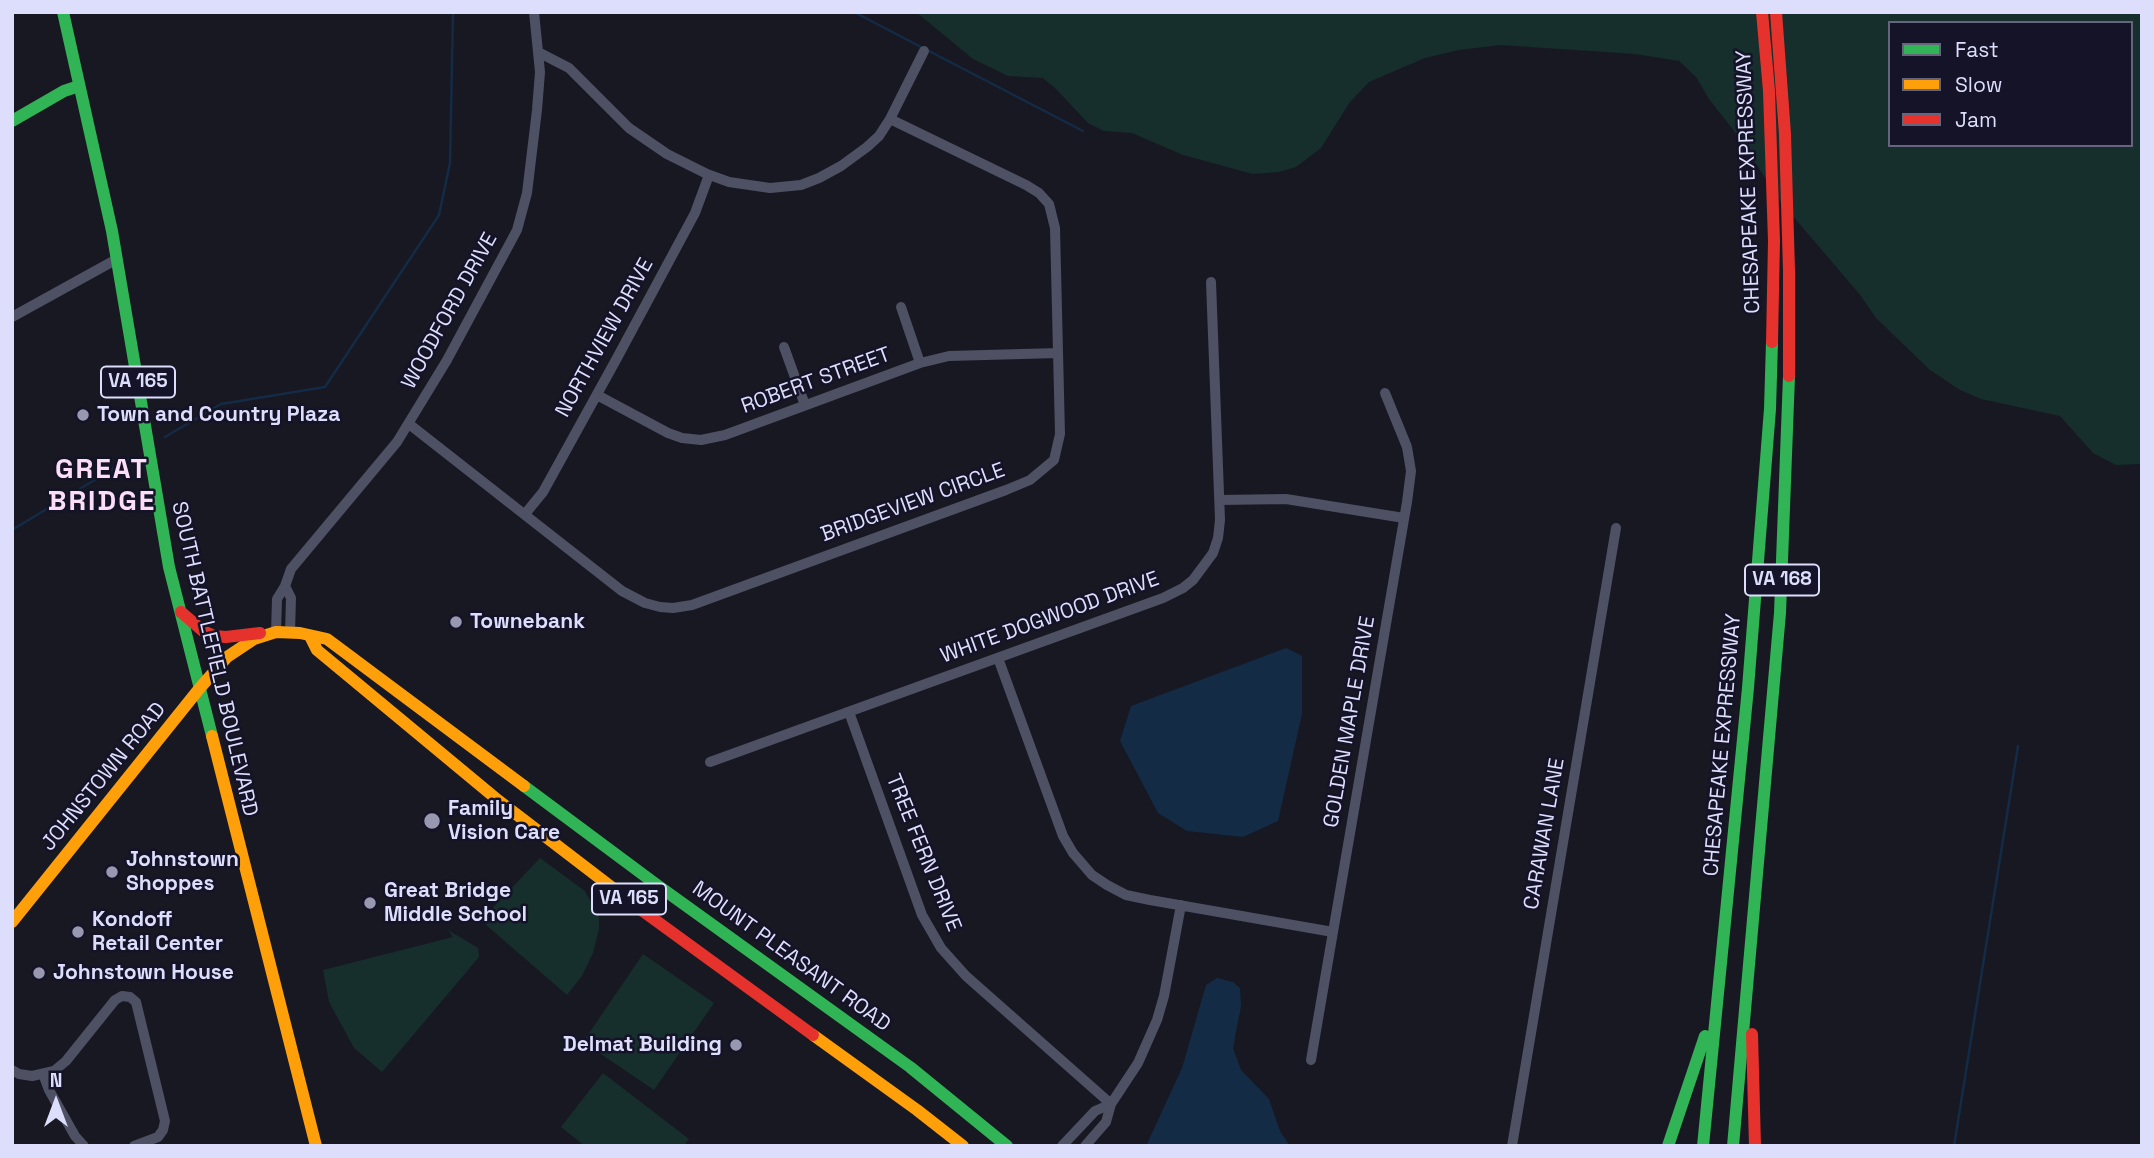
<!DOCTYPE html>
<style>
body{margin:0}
#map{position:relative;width:2154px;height:1158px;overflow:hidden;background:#181823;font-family:"Space Grotesk",sans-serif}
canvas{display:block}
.frame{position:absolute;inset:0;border:14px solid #dddefc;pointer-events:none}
.legend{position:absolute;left:1888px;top:21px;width:245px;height:126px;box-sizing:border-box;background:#141328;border:2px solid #64647d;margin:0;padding:9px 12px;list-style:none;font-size:21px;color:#dddefc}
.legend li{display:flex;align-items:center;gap:14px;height:35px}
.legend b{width:35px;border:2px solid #64647d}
.north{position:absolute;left:21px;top:1067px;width:70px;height:70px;-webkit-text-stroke:5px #141328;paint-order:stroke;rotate:0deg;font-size:19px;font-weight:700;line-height:28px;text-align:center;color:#dddefc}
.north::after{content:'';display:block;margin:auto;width:24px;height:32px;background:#dddefc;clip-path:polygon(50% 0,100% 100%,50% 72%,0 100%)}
</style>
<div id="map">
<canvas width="2154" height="1158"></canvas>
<div class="frame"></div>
<ul class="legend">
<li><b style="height:9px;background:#30b455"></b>Fast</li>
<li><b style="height:9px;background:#ff9f0a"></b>Slow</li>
<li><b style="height:9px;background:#e5322d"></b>Jam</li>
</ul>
<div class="north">N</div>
</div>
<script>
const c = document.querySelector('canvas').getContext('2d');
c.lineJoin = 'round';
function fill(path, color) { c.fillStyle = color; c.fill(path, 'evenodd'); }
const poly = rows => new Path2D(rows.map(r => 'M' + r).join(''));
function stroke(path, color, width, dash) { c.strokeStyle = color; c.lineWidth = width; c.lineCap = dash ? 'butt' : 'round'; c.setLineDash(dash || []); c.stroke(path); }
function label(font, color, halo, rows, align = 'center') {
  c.font = font + ' "Space Grotesk",sans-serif'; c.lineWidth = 5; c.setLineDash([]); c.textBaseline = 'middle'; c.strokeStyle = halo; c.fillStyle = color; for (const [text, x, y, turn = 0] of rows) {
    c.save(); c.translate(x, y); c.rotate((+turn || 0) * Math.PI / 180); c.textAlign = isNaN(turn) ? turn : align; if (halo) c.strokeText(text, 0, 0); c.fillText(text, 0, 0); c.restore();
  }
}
fill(poly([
 [916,12,2142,12,2142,464,2116,465,2093,453,2060,416,1981,399,1960,390,1930,370,1876,318,1861,296,1780,201,1738,136,1709,99,1696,77,1679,61,1635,54,1500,45,1459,50,1425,58,1369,82,1350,102,1321,148,1296,167,1279,172,1253,174,1183,155,1132,133,1104,131,1088,123,1056,89,1043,78,1008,76,973,59],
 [1890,23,2131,23,2131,145,1890,145],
 [540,858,585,891,599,917,599,929,593,953,582,976,567,995,486,925,486,915],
 [448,930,478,948,479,957,382,1072,354,1048,329,1002,323,970,453,937],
 [643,954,714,1003,654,1090,583,1042],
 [603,1073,689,1139,684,1146,585,1146,561,1127]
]), '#162e2c');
fill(poly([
 [1286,648,1302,656,1302,714,1278,821,1243,837,1187,831,1158,813,1120,741,1131,706],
 [1217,978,1233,982,1240,988,1241,1006,1233,1048,1241,1070,1269,1099,1280,1131,1290,1146,1146,1146,1182,1068,1206,985]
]), '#132b45');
stroke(poly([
 [854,12,921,47],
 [927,50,1083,131],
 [165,437,221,404,325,387,439,215,450,163,453,12],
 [12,530,129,459],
 [1954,1146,2018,746]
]), '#132b45', 2.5);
stroke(poly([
 [538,52,569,68,629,128,667,154,707,174,729,182,770,188,801,185,819,178,841,166,867,147,879,136,890,119,924,51],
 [901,307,920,363],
 [12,317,117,259],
 [784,347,805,405],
 [597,395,668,433,682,438,701,440,725,435,920,363,949,356,1058,353],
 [409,424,622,591,645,603,660,607,673,608,692,605,1006,490,1030,480,1054,460,1060,434,1055,228,1049,204,1039,193,1026,185,890,119],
 [1220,500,1286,499,1404,518],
 [525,514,543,492,617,358,695,213,709,175],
 [285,586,291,598,290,632],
 [276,632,277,599,285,586,291,569,397,442,447,360,517,230,527,193,537,110,540,72,534,12],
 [998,658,1063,836,1073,853,1092,875,1107,885,1126,895,1150,900,1333,932],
 [849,712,922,915,941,948,966,976,1111,1104],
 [710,762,1163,598,1183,588,1193,580,1213,553,1218,538,1220,520,1211,282],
 [1311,1060,1407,502,1411,471,1407,447,1385,393],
 [12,1070,19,1074,32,1076,54,1071,66,1061,115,1000,122,996,130,997,136,1002,165,1121,163,1130,158,1137,134,1146],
 [43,1074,49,1090,75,1136,84,1146],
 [1062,1146,1095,1111,1111,1104],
 [1085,1146,1106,1122,1111,1104,1138,1063,1157,1020,1164,996,1181,905],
 [1512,1146,1616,528]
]), '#4e5063', 10);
stroke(poly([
 [63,12,112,231,169,567,212,736],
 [12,121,64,91,79,86],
 [524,786,653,882,910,1067,1007,1146],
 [1668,1146,1705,1036],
 [1703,1146,1748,688,1770,409,1772,342],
 [1733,1146,1780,613,1789,376]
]), '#30b455', 12);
stroke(poly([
 [310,636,317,650,499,801,640,909],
 [199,689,227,657,254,639,276,632,300,633,327,639,524,786],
 [212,736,316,1146],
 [12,922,199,689],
 [813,1035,917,1110,963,1146]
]), '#ff9f0a', 12);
stroke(poly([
 [1762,12,1769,91,1774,241,1772,342],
 [1776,12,1785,134,1789,271,1789,376],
 [181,612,203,631,214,636,226,637,260,633],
 [640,909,813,1035],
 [1752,1034,1755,1146]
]), '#e5322d', 12);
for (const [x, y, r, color] of [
 [83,415,7,"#9899b0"],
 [456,622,7,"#9899b0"],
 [432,821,9,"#9899b0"],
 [112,872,7,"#9899b0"],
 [370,903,7,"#9899b0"],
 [78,932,7,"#9899b0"],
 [39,973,7,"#9899b0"],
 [736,1045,7,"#9899b0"]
]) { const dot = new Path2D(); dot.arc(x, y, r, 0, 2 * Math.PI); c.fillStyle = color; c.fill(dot); stroke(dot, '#141328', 2.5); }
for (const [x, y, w] of [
 [138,382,74],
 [1782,580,74],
 [629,899,74]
]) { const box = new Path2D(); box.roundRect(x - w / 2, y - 15.5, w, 31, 5); c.fillStyle = '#141328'; c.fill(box); stroke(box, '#dddefc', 2); }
label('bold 19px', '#dddefc', null, [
 ["VA 165",138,382],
 ["VA 168",1782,580],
 ["VA 165",629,899]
]);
label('21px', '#dddefc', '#141328', [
 ["CHESAPEAKE EXPRESSWAY",1749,182,-92],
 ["WOODFORD DRIVE",450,311,-61],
 ["NORTHVIEW DRIVE",605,338,-61],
 ["ROBERT STREET",816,381,-20],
 ["BRIDGEVIEW CIRCLE",913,503,-20],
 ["WHITE DOGWOOD DRIVE",1050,618,-20],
 ["SOUTH BATTLEFIELD BOULEVARD",214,659,77],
 ["GOLDEN MAPLE DRIVE",1350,722,-80],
 ["CHESAPEAKE EXPRESSWAY",1723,745,-85],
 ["JOHNSTOWN ROAD",104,777,-51],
 ["CARAWAN LANE",1545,834,-80],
 ["TREE FERN DRIVE",923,853,68],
 ["MOUNT PLEASANT ROAD",791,957,36]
]);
label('bold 21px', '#dddefc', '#141328', [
 ["Town and Country Plaza",97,415],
 ["Townebank",470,622],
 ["Family",448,809],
 ["Vision Care",448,833],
 ["Johnstown",126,860],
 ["Shoppes",126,884],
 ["Great Bridge",384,891],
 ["Middle School",384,915],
 ["Kondoff",92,920],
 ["Retail Center",92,944],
 ["Johnstown House",53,973],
 ["Delmat Building",722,1045,"right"]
], 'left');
c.letterSpacing = '2px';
label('bold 28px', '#fcdff6', '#141328', [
 ["GREAT",102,470],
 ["BRIDGE",102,502]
]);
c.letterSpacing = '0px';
</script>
